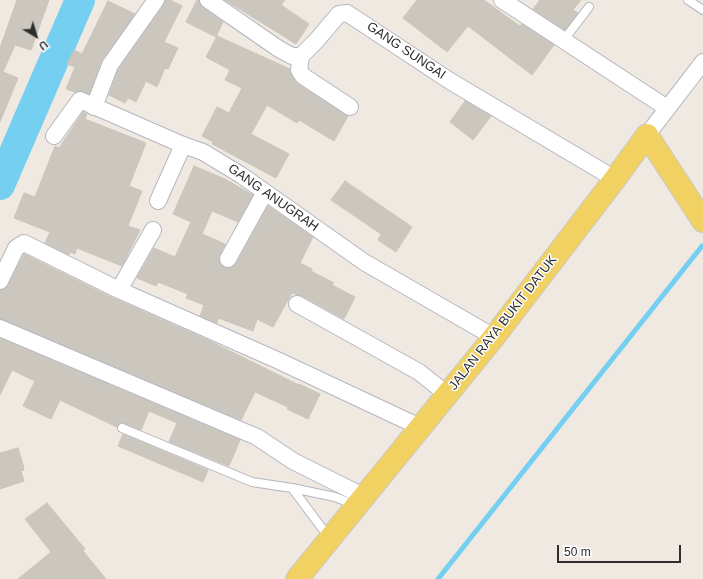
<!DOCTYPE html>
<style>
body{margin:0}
#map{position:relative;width:703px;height:579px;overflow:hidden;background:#efe9e1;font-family:Arial,sans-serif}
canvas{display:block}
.north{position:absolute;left:16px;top:16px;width:40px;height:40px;-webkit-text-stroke:3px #fff;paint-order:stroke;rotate:142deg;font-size:11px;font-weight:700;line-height:16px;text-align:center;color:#2e2e2e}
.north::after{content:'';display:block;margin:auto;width:14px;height:18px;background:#2e2e2e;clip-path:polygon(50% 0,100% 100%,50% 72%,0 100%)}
.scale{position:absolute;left:557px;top:545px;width:124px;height:18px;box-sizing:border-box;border:2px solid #2e2e2e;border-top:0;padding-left:5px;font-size:12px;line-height:14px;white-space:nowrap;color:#2e2e2e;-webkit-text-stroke:3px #fff;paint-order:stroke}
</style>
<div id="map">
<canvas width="703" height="579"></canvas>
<div class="north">U</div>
<div class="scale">50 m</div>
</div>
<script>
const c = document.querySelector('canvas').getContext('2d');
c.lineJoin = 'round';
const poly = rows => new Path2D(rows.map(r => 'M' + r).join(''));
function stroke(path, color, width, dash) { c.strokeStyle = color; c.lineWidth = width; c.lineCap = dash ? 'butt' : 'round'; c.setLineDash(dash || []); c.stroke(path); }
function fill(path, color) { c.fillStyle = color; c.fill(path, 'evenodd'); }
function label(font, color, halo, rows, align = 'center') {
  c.font = font + ' Arial,sans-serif'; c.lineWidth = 3; c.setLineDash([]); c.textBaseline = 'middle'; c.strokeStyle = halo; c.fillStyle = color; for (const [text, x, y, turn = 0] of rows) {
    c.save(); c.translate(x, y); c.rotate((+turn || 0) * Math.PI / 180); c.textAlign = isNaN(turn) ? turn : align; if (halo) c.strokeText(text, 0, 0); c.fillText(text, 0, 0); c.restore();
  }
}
stroke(poly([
 [438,579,702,246]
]), '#75cff0', 5);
stroke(poly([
 [0,185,80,0]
]), '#75cff0', 30);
const building = poly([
 [17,0,49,0,31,50,15,45,3,72,18,78,0,122,0,48,17,0],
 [165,0,170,0,182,6,164,42,178,48,168,69,165,68,157,87,146,81,136,102,128,98,125,103,109,95,118,70,164,5,165,0],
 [197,0,199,0,203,8,223,22,216,37,186,22,197,0],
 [225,0,285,0,281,5,309,24,296,44,225,0],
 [417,0,484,0,514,22,520,26,522,24,554,45,532,75,468,26,447,52,403,18,417,0],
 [540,0,581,0,573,10,578,13,565,30,533,9,540,0],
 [108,1,135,14,102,60,89,94,80,91,75,92,66,89,75,67,67,64,74,50,82,54,108,1],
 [217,36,290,69,291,75,298,84,348,116,334,141,299,120,297,123,267,105,251,134,289,154,276,178,212,144,213,142,202,136,217,107,229,113,242,88,225,80,230,70,206,57,217,36],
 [465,101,491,116,473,140,450,122,465,101],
 [83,112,87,114,85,119,146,143,129,186,142,191,128,226,140,230,122,266,77,248,75,254,70,252,69,255,45,243,50,232,14,218,24,193,35,197,55,146,59,148,83,112],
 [194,166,225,179,253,195,238,222,212,211,202,234,225,244,220,255,220,264,229,268,236,264,268,206,313,237,300,263,312,269,311,271,334,283,332,285,355,297,344,319,302,296,292,293,273,327,257,319,253,331,218,318,217,323,200,316,204,305,186,298,188,294,158,282,156,286,137,278,154,248,175,257,191,222,173,214,194,166],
 [345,181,412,227,396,252,378,240,381,234,331,200,345,181],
 [24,254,115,299,210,341,299,385,299,384,320,394,308,419,287,409,288,407,255,392,241,420,0,319,0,290,8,285,24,254],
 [0,338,240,440,229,466,169,442,177,423,149,411,141,430,122,423,117,427,60,400,51,419,23,406,35,381,12,370,0,395,0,338],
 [123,434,208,470,203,482,118,446,123,434],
 [18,448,23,464,24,470,21,471,24,481,0,489,0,453,18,448],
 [47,503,85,549,83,551,106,579,18,579,51,552,25,519,47,503]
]);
fill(building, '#cbc7bf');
stroke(building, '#cbc5ba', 1);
const service = poly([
 [688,0,703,10],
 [563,41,589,7],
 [122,428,252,482,292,488,330,539],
 [292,488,335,497,355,505]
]);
const minor = poly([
 [208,0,279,49,292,56,301,56,316,41,339,14,347,13,450,81,615,179],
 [502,0,667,108],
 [301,56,299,70,303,76,350,107],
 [94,107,110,65,156,0],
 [647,135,703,62],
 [54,136,80,100,183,145,203,152,241,175,364,262,494,337],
 [158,201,183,145],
 [228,259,265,192],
 [0,281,16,248,24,243,119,290,277,360,422,428],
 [119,290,153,230],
 [297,304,419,372,448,395],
 [0,328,257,437,293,461,365,497]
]);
const primary = poly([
 [297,579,494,337,615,179,647,135,703,221]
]);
stroke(service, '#b4b7c1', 10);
stroke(minor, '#b4b7c1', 18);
stroke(primary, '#c9c9c9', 24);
stroke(service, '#fff', 8);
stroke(minor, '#fff', 16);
stroke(primary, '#f2d163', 22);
label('13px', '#2e2e2e', '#fff', [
 ["GANG SUNGAI",406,51,34],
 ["GANG ANUGRAH",273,198,35],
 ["JALAN RAYA BUKIT DATUK",503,323,-52]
]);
</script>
